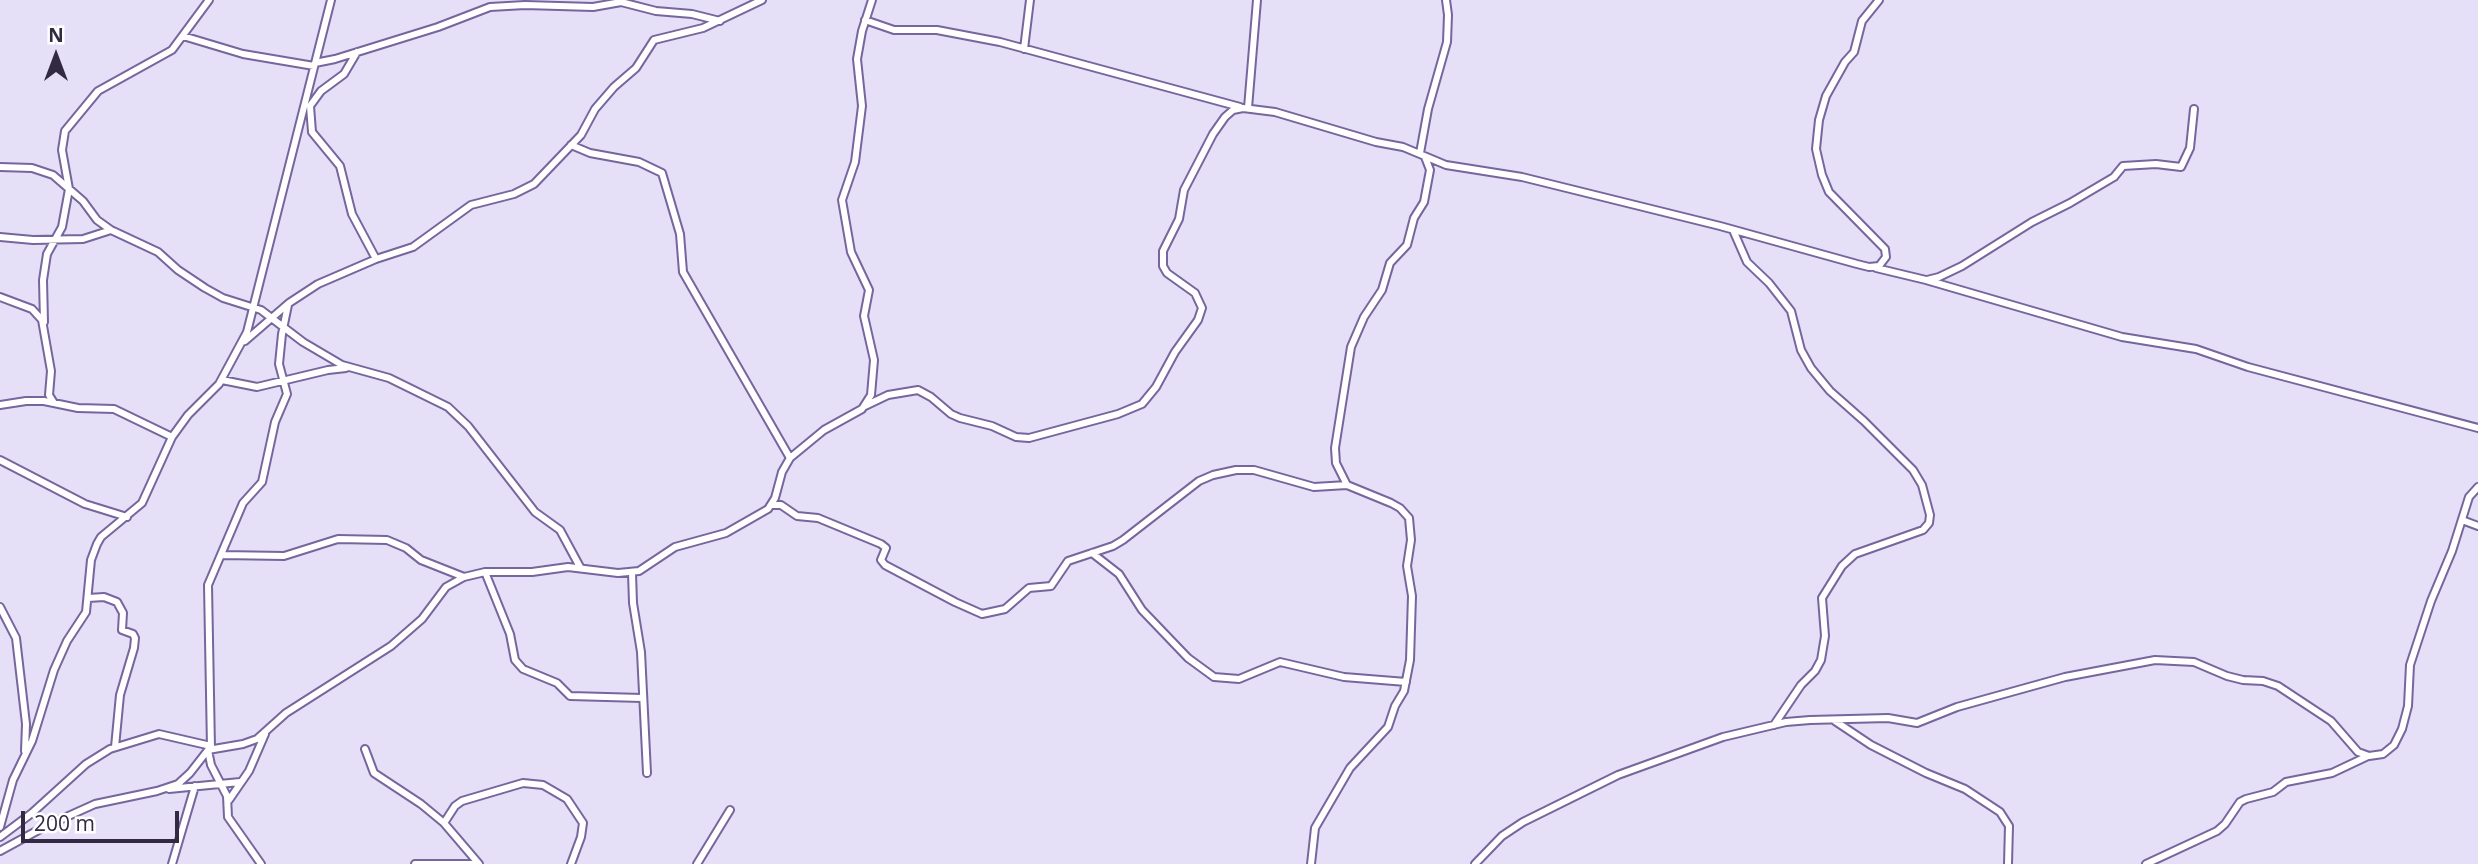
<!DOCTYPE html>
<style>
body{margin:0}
#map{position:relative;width:2478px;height:864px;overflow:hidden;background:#e5dff8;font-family:"Open Sans",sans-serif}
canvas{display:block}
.north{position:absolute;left:21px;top:21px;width:70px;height:70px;-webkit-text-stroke:5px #fff;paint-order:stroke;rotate:0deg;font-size:19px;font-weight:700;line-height:28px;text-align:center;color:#312a42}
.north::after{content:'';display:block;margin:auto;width:24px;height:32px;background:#312a42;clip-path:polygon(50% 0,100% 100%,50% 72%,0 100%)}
.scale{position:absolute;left:21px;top:811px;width:158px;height:32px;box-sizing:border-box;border:4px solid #312a42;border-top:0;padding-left:9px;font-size:21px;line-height:24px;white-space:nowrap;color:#312a42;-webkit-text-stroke:5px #fff;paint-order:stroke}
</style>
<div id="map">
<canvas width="2478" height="864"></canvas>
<div class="north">N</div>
<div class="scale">200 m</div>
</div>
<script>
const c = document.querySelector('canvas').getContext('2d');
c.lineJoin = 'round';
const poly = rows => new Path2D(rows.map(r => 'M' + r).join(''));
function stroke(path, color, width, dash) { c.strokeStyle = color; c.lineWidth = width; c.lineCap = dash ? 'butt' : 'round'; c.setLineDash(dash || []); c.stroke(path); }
const minor = poly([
 [865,20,894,30,937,30,1000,42,1240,107],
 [183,36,243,54,314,66],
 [1024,49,1030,0],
 [315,63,335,59,438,27,490,7,525,5,593,7,621,2,656,11,692,14,720,21],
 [310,106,312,132,340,166,352,214,376,259],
 [310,106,321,91,344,74,357,52],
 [1248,108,1257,0],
 [571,145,590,153,639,162,662,173,680,234,683,272,790,458],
 [1420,153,1428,109,1447,42,1448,15,1446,0],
 [0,167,32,168,53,175,83,201,97,220,111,230,158,252,178,270,205,288,223,298,261,310,303,342,342,365,389,378,448,407,468,426,535,512,560,530,580,567],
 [1733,230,1747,262,1769,283,1791,311,1801,350,1811,368,1830,391,1864,421,1913,470,1922,485,1930,515,1929,523,1923,530,1855,554,1842,566,1822,598,1825,636,1821,660,1815,671,1801,685,1774,725],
 [0,237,33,240,83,239,111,230],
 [1876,268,1926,280,2122,337,2196,349,2248,367,2478,428],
 [1927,280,1939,277,1962,266,2032,222,2070,203,2114,177,2123,166,2156,164,2181,167,2190,148,2194,109],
 [0,297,32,309,42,320,51,371,49,395,54,403],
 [44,322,43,280,47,254,62,227,69,189,62,150,65,131,98,91,172,50,209,0],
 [245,341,289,303,318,284,376,259,413,247,471,205,514,194,534,184,581,135,595,109,614,87,636,68,654,40,703,28,762,0],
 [222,380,257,387,328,370,346,368],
 [0,405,26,401,44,401,78,408,114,409,172,437],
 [865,406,888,395,918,390,931,397,951,414,960,418,992,426,1016,437,1029,438,1118,414,1142,404,1156,387,1175,352,1198,320,1202,308,1195,293,1167,273,1163,266,1163,251,1179,219,1184,190,1213,134,1225,117,1233,110,1243,108,1275,112,1376,142,1403,147,1446,165,1522,177,1720,226,1857,264,1869,267,1879,266,1886,257,1885,249,1829,192,1822,175,1816,149,1819,120,1826,96,1845,62,1854,52,1862,21,1879,0],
 [0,460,85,504,127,517],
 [772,505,781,505,797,516,818,518,881,544,886,548,881,560,885,565,955,602,982,614,1005,609,1029,588,1051,586,1068,561,1113,546,1123,540,1199,481,1213,475,1236,470,1254,470,1314,487,1347,485],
 [2462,520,2478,526],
 [1092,553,1119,574,1142,610,1188,658,1214,677,1239,679,1280,662,1344,677,1406,682],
 [222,555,284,556,338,539,387,540,406,548,421,560,464,577],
 [485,572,510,634,515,660,523,669,557,683,570,696,642,698],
 [632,573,633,603,641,652,647,773],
 [88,598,104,597,117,602,123,613,122,630,133,634,135,638,134,648,120,695,115,747],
 [0,607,16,638,26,724,25,751],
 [1835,721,1871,745,1926,773,1965,789,2000,812,2009,826,2008,864],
 [211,748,208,585,243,503,262,482,275,422,287,394,279,364,282,334,288,305],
 [365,749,374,773,421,804,444,823,479,864],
 [208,750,211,765,227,796,228,817,261,864],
 [169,789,240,782],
 [229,800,249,771,265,734],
 [444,823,455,806,462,801,523,783,543,785,567,799,583,823,581,837,571,864],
 [0,827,13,780,32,741,54,670,67,641,86,612,91,560,97,544,101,537,142,503,172,437,188,415,219,384,247,332,331,0],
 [0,837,32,813,86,764,110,749,159,734,211,746],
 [0,851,44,827,95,804,157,791,178,784,190,773,208,750,243,744,257,739,286,713,391,646,422,619,446,587,464,577,485,572,532,572,568,567,618,573,639,571,675,547,726,533,768,509,775,498,782,472,790,458,824,430,862,409,871,395,874,360,864,316,869,290,851,252,842,200,855,162,862,106,857,59,862,31,872,0],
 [172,864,195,786],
 [415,864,478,864],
 [697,864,730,810],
 [1311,864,1315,828,1350,768,1388,727,1395,706,1404,691,1410,660,1412,596,1407,566,1411,540,1409,518,1400,508,1391,503,1347,485,1336,463,1335,448,1351,347,1364,317,1382,290,1390,263,1407,245,1414,218,1424,202,1430,170,1425,157],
 [1475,864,1502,836,1523,822,1618,775,1723,737,1786,722,1810,720,1888,718,1917,723,1957,707,2065,677,2155,660,2194,662,2227,676,2243,680,2263,681,2278,686,2331,721,2358,752,2369,756,2383,754,2394,745,2402,729,2408,706,2410,665,2431,601,2452,551,2469,497,2478,487],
 [2146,864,2217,831,2225,824,2240,802,2246,799,2273,792,2286,782,2332,773,2368,756]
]);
stroke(minor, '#76669c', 10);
stroke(minor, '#fff', 6);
</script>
